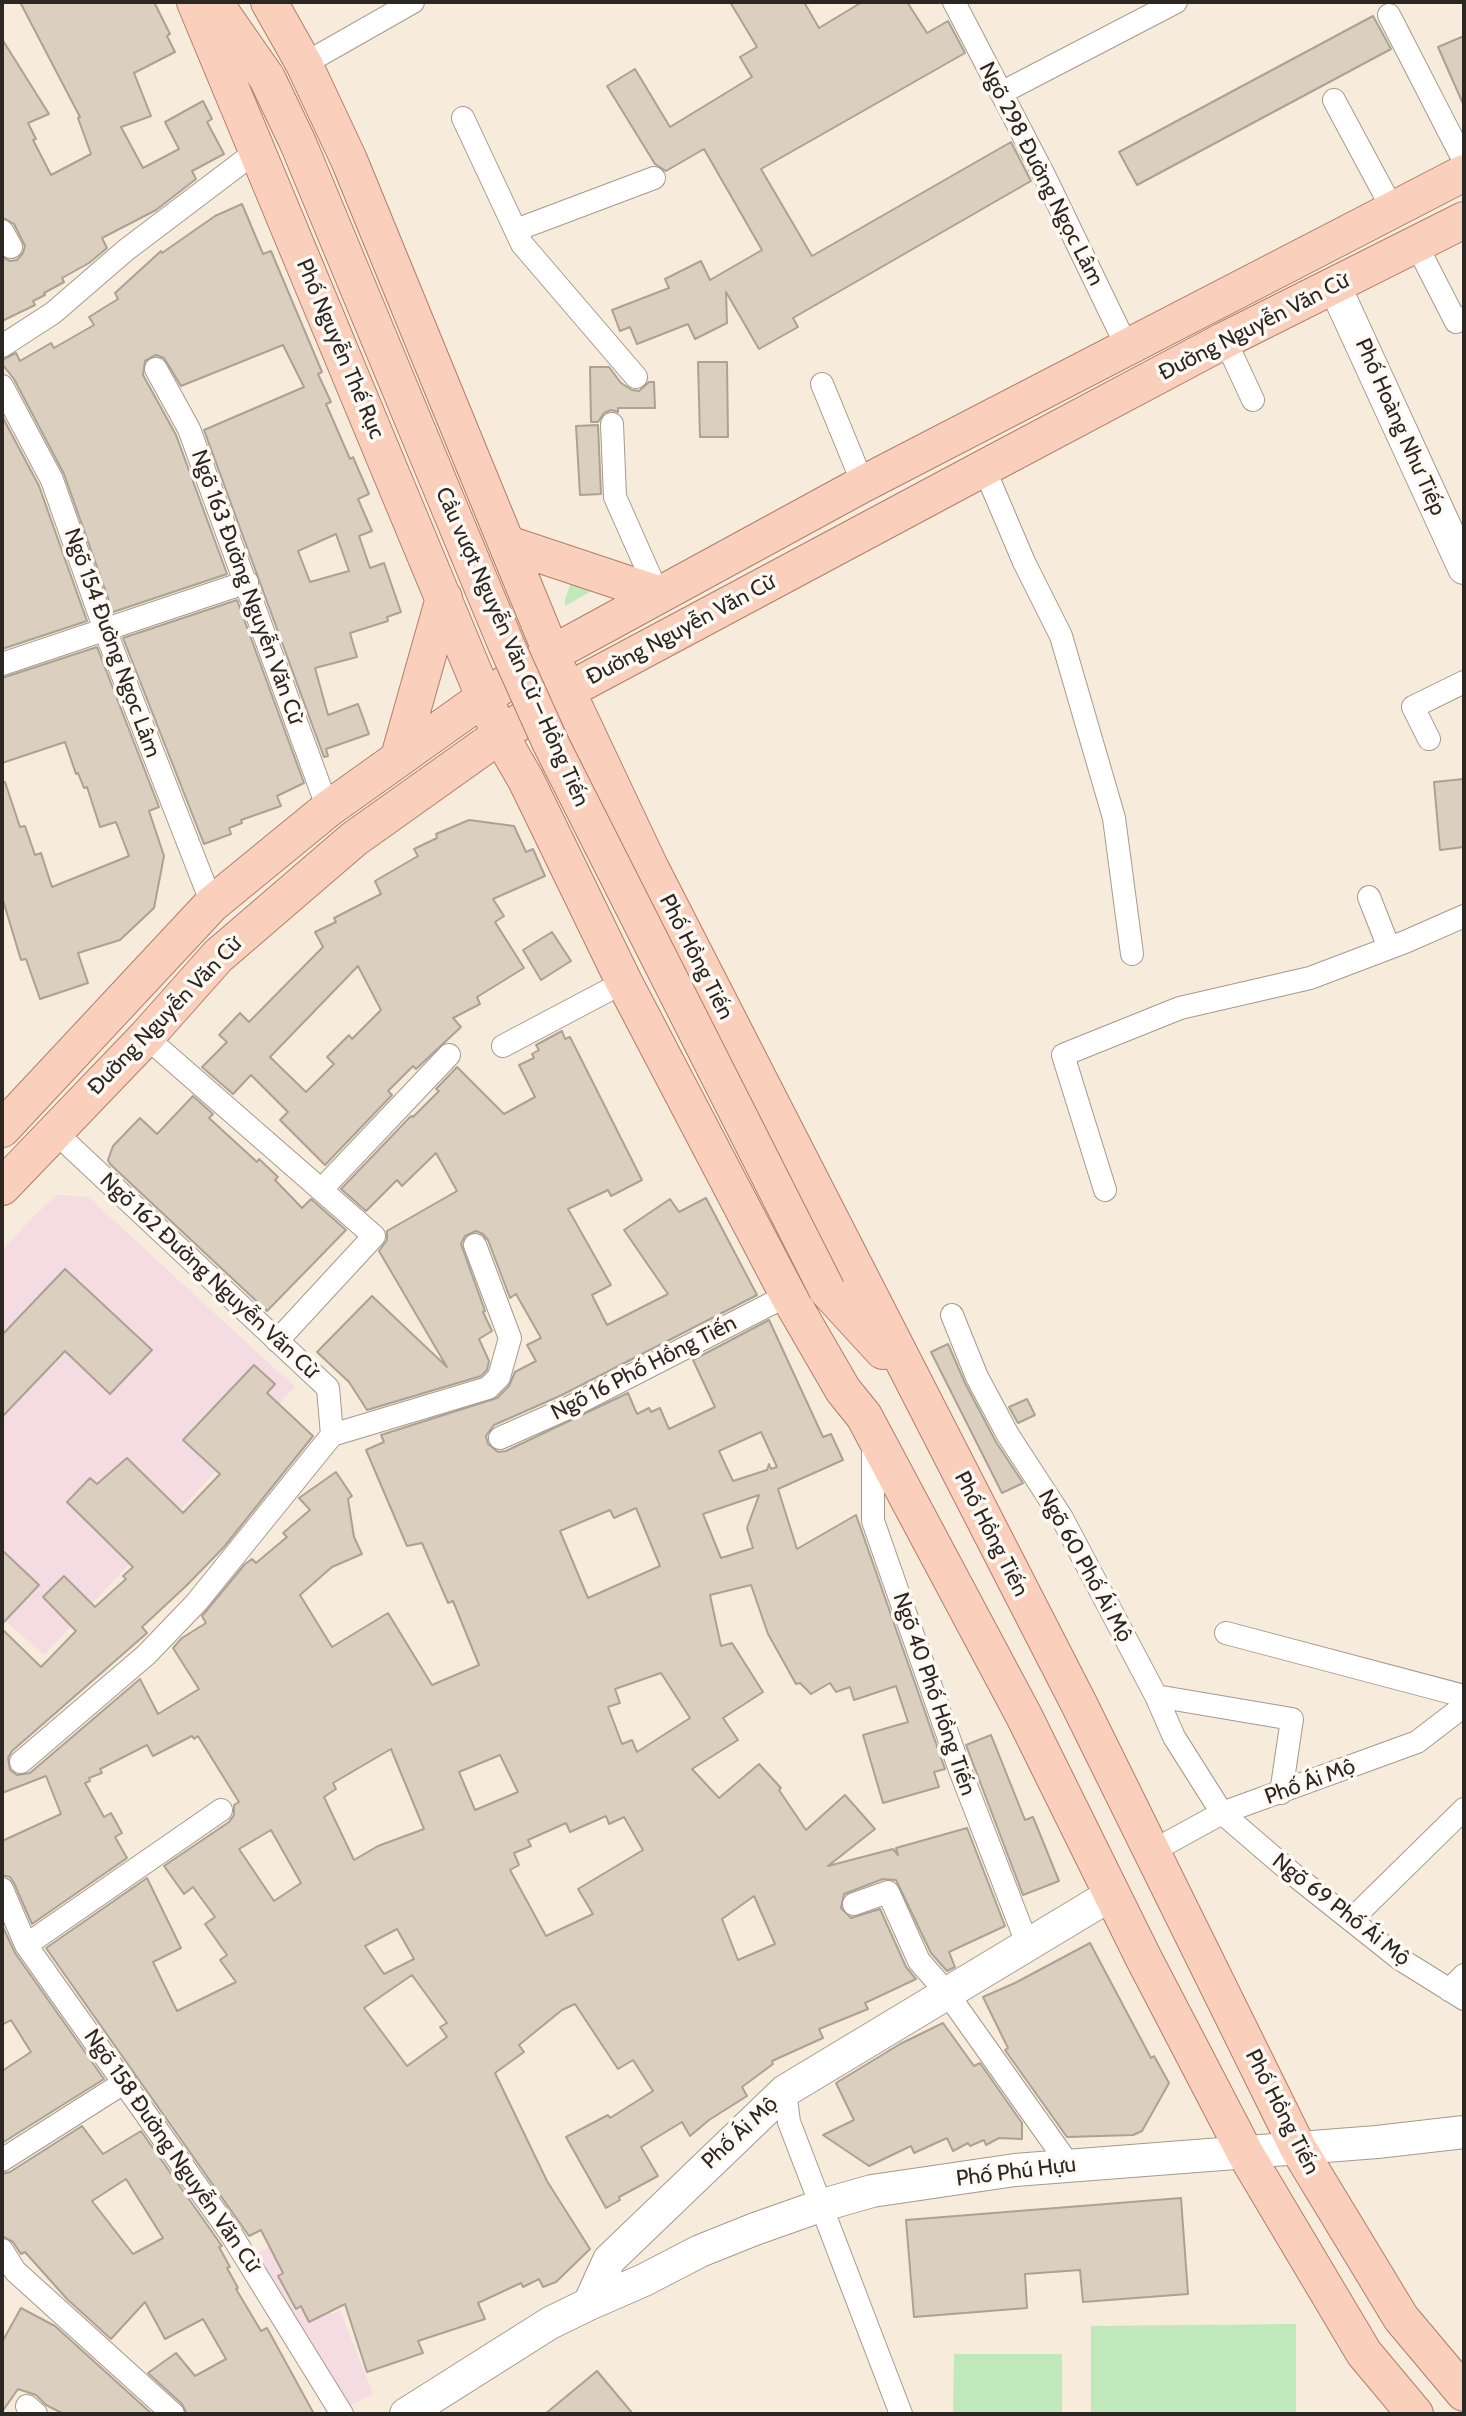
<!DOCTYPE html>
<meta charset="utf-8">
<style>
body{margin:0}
#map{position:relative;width:1466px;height:2416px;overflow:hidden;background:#f7ebdc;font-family:Cabin,sans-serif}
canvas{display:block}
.frame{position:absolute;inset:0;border:4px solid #2c2722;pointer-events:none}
</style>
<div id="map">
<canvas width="1466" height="2416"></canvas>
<div class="frame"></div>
</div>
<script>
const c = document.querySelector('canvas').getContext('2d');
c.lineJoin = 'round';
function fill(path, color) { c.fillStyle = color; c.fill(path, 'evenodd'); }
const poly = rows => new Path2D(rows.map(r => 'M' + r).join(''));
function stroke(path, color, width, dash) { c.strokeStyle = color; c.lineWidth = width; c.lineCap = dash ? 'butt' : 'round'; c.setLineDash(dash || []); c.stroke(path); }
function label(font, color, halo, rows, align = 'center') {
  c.font = font + ' Cabin,sans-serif'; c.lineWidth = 7; c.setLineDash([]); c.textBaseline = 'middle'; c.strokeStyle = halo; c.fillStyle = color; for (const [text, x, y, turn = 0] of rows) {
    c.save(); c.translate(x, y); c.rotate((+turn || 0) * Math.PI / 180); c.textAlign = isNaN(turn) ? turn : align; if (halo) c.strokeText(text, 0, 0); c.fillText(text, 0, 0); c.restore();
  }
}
fill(poly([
 [57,1195,88,1197,295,1387,44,1655,2,1618,2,1251,35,1215],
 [296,2233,332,2314,340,2310,373,2394,343,2409,252,2256]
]), '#f5dbe2');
fill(poly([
 [572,579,593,590,565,606,565,600],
 [1296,2324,1296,2414,1091,2414,1091,2326],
 [954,2354,1062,2354,1062,2414,953,2414]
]), '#bfe9ba');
const building = poly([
 [20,2,154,2,170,34,167,36,175,52,134,73,151,116,121,127,143,168,179,149,165,122,203,101,212,119,207,122,224,154,192,171,196,179,156,210,102,238,107,248,89,263,62,278,64,282,44,293,45,295,33,301,35,305,2,321,2,257,10,261,17,260,23,253,25,246,14,224,2,217,2,39,49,114,28,123,36,139,33,140,51,175,91,154,78,118,80,117,20,2],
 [730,2,804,2,819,28,862,2,907,2,927,33,948,21,965,53,761,169,812,256,1011,142,1031,181,793,318,798,327,759,349,726,292,727,323,695,339,688,324,637,344,630,327,620,331,612,310,669,288,665,279,701,261,710,280,762,250,704,149,666,171,655,164,607,86,635,69,670,127,752,77,740,57,757,47,730,2],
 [1373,16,1391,49,1137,185,1119,152,1373,16],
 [1464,36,1464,106,1438,47,1464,36],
 [242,204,263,254,271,251,322,372,318,374,331,402,326,404,350,459,353,457,369,494,358,499,372,531,359,536,370,568,384,563,401,612,387,617,388,621,350,633,357,657,315,668,328,715,358,704,369,734,326,749,328,756,324,757,204,430,304,387,283,345,181,386,164,358,156,355,145,361,143,375,176,435,227,574,113,612,64,474,14,379,2,364,2,360,16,353,20,361,51,343,54,348,94,325,89,317,118,299,115,293,161,251,162,253,215,216,242,204],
 [336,534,349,571,310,582,298,551,336,534],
 [698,362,727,362,728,437,700,437,698,362],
 [590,367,609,367,621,383,632,390,639,391,649,382,654,382,655,408,618,408,618,412,611,410,604,413,598,422,591,422,590,367],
 [2,416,39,486,87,621,2,649,2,416],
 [598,425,601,494,580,495,576,426,598,425],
 [237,600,304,783,277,796,281,806,241,820,242,823,229,828,231,834,204,844,123,638,237,600],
 [97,647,159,807,149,811,164,856,154,908,120,940,78,953,88,983,40,999,26,959,21,960,2,897,2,783,5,782,20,827,25,826,35,855,41,853,52,887,129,856,116,822,100,827,87,787,84,788,78,773,76,774,65,742,2,763,2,678,97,647],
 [1464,779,1464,847,1440,850,1434,782,1464,779],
 [469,820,514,826,526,852,533,849,545,876,493,899,504,916,495,922,524,968,477,997,480,1004,453,1018,461,1027,416,1069,413,1066,388,1091,392,1095,325,1165,280,1120,288,1112,251,1075,233,1094,202,1067,227,1042,219,1035,240,1013,249,1022,323,947,315,932,336,922,334,918,381,894,375,881,418,856,414,849,437,838,436,834,469,820],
 [358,966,381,1010,352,1039,349,1035,327,1057,334,1064,306,1092,270,1057,358,966],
 [552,932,571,961,541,980,523,950,552,932],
 [562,1031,565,1039,570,1037,642,1180,611,1196,608,1190,568,1209,611,1285,592,1295,607,1325,668,1294,624,1230,670,1199,679,1212,706,1198,757,1295,562,1395,494,1425,486,1436,488,1444,498,1452,506,1451,628,1393,637,1414,649,1408,651,1412,660,1408,669,1429,715,1407,693,1360,769,1320,823,1437,831,1434,843,1460,778,1489,797,1549,856,1515,945,1769,934,1772,939,1787,883,1803,863,1735,908,1722,896,1686,854,1700,850,1687,836,1692,830,1683,811,1694,800,1683,796,1684,768,1634,751,1585,710,1595,721,1646,732,1643,763,1692,723,1718,738,1740,692,1769,719,1798,759,1764,781,1788,779,1790,806,1830,845,1795,875,1829,828,1866,893,1849,898,1855,896,1848,967,1828,1005,1926,949,1952,955,1967,947,1971,931,1953,896,1880,883,1879,844,1894,841,1908,851,1918,880,1909,906,1967,916,1979,865,2003,868,2009,819,2029,823,2038,772,2061,773,2064,742,2087,747,2096,709,2120,690,2136,682,2122,641,2147,658,2176,619,2197,620,2200,606,2208,566,2137,608,2115,610,2118,653,2091,633,2060,618,2069,575,2004,562,2010,519,2045,524,2052,495,2073,547,2181,590,2249,556,2282,543,2287,539,2279,523,2287,521,2283,478,2303,485,2319,418,2341,423,2353,367,2372,345,2304,309,2322,301,2306,296,2309,278,2276,283,2273,261,2230,249,2236,46,1948,147,1878,181,1948,153,1962,177,2011,236,1982,220,1960,227,1955,205,1924,215,1917,193,1887,184,1894,164,1866,229,1822,234,1815,234,1805,239,1802,198,1736,194,1739,192,1736,153,1756,147,1745,100,1769,102,1773,89,1778,90,1781,85,1783,104,1817,111,1813,122,1833,115,1837,127,1858,32,1924,14,1883,10,1877,2,1875,2,1841,61,1814,46,1776,2,1793,2,1629,41,1667,76,1631,43,1597,64,1576,95,1607,126,1579,123,1576,133,1567,67,1502,90,1478,97,1484,127,1458,183,1513,220,1474,183,1440,254,1365,275,1384,267,1393,313,1436,224,1547,186,1586,142,1627,147,1633,12,1751,8,1758,10,1770,17,1775,30,1773,140,1679,158,1714,199,1689,173,1648,182,1638,206,1623,202,1616,245,1564,252,1559,256,1563,287,1537,283,1533,310,1510,299,1498,336,1472,352,1496,348,1499,354,1537,362,1554,332,1567,300,1595,332,1647,388,1613,432,1685,479,1665,453,1601,448,1603,422,1543,407,1546,366,1450,384,1442,381,1435,497,1398,509,1386,515,1372,536,1361,527,1345,541,1338,516,1294,510,1298,488,1240,483,1234,476,1231,465,1236,461,1244,485,1311,483,1312,492,1331,479,1339,489,1361,487,1370,481,1376,367,1410,349,1382,317,1352,372,1296,447,1367,379,1251,387,1240,387,1231,457,1191,436,1153,402,1186,397,1180,366,1211,341,1189,411,1116,413,1117,439,1091,436,1089,457,1067,504,1114,535,1097,519,1065,534,1058,532,1054,539,1050,536,1045,562,1031],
 [761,1432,777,1467,771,1469,769,1464,767,1470,733,1481,719,1451,761,1432],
 [759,1495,747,1528,753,1548,721,1558,703,1514,759,1495],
 [636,1508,660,1566,588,1598,560,1531,610,1510,614,1518,636,1508],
 [661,1673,690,1718,637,1752,632,1740,622,1744,608,1707,620,1703,615,1689,661,1673],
 [391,1749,424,1829,378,1846,354,1860,324,1797,336,1789,333,1783,391,1749],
 [500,1755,518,1792,475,1810,459,1772,500,1755],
 [606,1816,609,1824,624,1817,643,1850,578,1889,593,1914,546,1936,510,1870,519,1865,514,1853,531,1846,528,1840,566,1823,570,1832,606,1816],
 [271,1830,301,1883,274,1901,239,1849,271,1830],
 [754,1896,775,1944,738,1960,722,1919,754,1896],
 [397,1929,414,1959,384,1974,365,1946,397,1929],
 [412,1975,447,2023,440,2027,447,2037,407,2066,364,2008,412,1975],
 [193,1096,213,1114,209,1118,257,1162,259,1159,278,1177,275,1180,302,1208,311,1199,346,1230,267,1311,110,1164,108,1160,113,1146,140,1118,157,1134,193,1096],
 [65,1269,152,1350,110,1394,65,1351,2,1417,2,1335,65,1269],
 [948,1344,965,1383,996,1442,1023,1483,1002,1493,931,1352,948,1344],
 [1027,1399,1035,1415,1018,1423,1009,1407,1027,1399],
 [2,1550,39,1585,2,1624,2,1550],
 [991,1735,1025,1820,1033,1817,1059,1881,1023,1895,966,1745,991,1735],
 [2,1925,15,1953,104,2079,2,2143,2,2071,31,2052,11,2020,2,2025,2,1925],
 [1090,1943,1151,2058,1154,2056,1169,2083,1142,2131,1133,2135,1067,2137,1005,2050,1008,2048,983,1997,1015,1983,1090,1943],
 [943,2023,974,2066,980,2063,1022,2123,1022,2139,999,2138,986,2145,984,2140,970,2146,968,2143,953,2151,947,2138,914,2153,911,2146,869,2166,823,2135,854,2120,836,2083,900,2044,943,2023],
 [82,2126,103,2154,141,2131,222,2246,219,2247,230,2267,227,2268,238,2288,236,2289,261,2331,267,2328,314,2414,187,2414,182,2404,148,2373,176,2353,195,2376,226,2359,203,2319,165,2339,145,2302,111,2339,67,2299,25,2252,21,2254,13,2242,2,2236,2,2174,10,2172,82,2126],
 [126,2179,163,2238,133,2254,92,2201,126,2179],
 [1181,2198,1188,2294,1083,2302,1080,2270,1025,2274,1027,2308,914,2317,906,2220,1181,2198],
 [21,2308,55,2326,152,2414,64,2414,46,2405,36,2395,18,2389,2,2412,2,2342,21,2308],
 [597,2371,633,2414,545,2414,597,2371]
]);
fill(building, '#dbcfc0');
stroke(building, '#ada193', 2);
const street = poly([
 [954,2,1044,175,1127,347],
 [1389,15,1464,161],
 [304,64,413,2],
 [1001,93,1176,2],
 [1334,100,1393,210],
 [463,118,522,244,636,377],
 [516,230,654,178],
 [2,231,11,247],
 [1416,244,1456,322,1464,318],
 [1225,340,1253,400],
 [2,346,53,313,126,250,258,150],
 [156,369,189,429,328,809],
 [822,384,863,484],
 [2,386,52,480,105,630,212,904],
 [612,424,615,497,658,594],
 [984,468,1024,562,1061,636,1114,818,1132,954],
 [2,664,247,582],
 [1429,739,1413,707,1464,682],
 [1369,897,1389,948],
 [146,1037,374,1236,277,1341],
 [503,1046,624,982],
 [55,1132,328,1388,332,1435],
 [321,1190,449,1055],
 [1105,1190,1063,1055,1180,1008,1310,978,1405,942,1464,916],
 [952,1315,977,1377,1008,1435,1062,1518,1156,1696,1174,1737,1222,1813,1293,1874,1400,1959,1464,1999],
 [500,1438,568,1408,788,1295],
 [873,1445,873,1521,960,1770,1028,1946],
 [1226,1633,1464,1696],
 [1156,1696,1292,1719,1281,1793],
 [21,1762,146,1655,196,1603,332,1435,488,1388,499,1377,510,1338,475,1245],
 [1151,1852,1222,1813,1417,1742,1464,1706],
 [2,1889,26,1945,231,2234,342,2414],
 [854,1904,888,1892,919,1961,947,1993,1069,2165],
 [1351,1920,1464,1809],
 [26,1945,221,1810],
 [1449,1990,1464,1975],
 [785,2091,789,2122,901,2414],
 [2,2160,125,2082],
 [2,2250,15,2271,173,2414],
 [27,2406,36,2414]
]);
const secondary = poly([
 [1335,287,1464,568],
 [589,2304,644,2280,700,2251,755,2229,823,2205,872,2191,1015,2170,1377,2142,1464,2132],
 [406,2414,550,2323,589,2304,609,2260,785,2091,1112,1894]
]);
const primary = poly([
 [195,2,500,735,526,780,624,982,788,1295,843,1390,864,1416,1024,1716,1143,1957,1245,2153,1364,2353,1415,2414],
 [214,2,267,78],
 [269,2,304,64,349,160,567,691,650,867,1079,1704,1298,2148,1401,2318,1464,2393],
 [508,544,658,594],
 [399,757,444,598],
 [2,1129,212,904,328,809,485,697,553,653,863,484,1464,173],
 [2,1187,146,1037,218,956,354,839,500,735,567,691,984,468,1225,340,1464,220],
 [827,1290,883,1351]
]);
stroke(street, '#a59a8c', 24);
stroke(secondary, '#a59a8c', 34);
stroke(primary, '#b07f6a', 38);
stroke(street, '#fff', 22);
stroke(secondary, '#fff', 32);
stroke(primary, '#facfbc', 36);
const primaryBridge = poly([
 [267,78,298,143,506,644,550,742,827,1290]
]);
stroke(primaryBridge, '#b07f6a', 38, []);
stroke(primaryBridge, '#facfbc', 36);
label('22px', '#2c2722', '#fef9f3', [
 ["Ngõ 298 Đường Ngọc Lâm",1041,174,63],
 ["Đường Nguyễn Văn Cừ",1254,327,-27],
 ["Phố Nguyễn Thế Rục",340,349,67],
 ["Phố Hoàng Như Tiếp",1400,427,66],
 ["Ngõ 163 Đường Nguyễn Văn Cừ",247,587,70],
 ["Đường Nguyễn Văn Cừ",681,630,-28],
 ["Ngõ 154 Đường Ngọc Lâm",112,643,70],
 ["Cầu vượt Nguyễn Văn Cừ – Hồng Tiến",512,647,66],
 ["Phố Hồng Tiến",696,957,63],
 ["Đường Nguyễn Văn Cừ",165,1016,-46],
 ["Ngõ 162 Đường Nguyễn Văn Cừ",209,1276,43],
 ["Ngõ 16 Phố Hồng Tiến",644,1368,-27],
 ["Phố Hồng Tiến",991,1534,63],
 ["Ngõ 60 Phố Ái Mộ",1085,1566,61],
 ["Ngõ 40 Phố Hồng Tiến",934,1694,71],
 ["Phố Ái Mộ",1310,1782,-20],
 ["Ngõ 69 Phố Ái Mộ",1341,1910,38],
 ["Phố Hồng Tiến",1282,2112,63],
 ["Phố Ái Mộ",740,2133,-43],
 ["Ngõ 158 Đường Nguyễn Văn Cừ",172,2151,55],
 ["Phố Phú Hựu",1016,2172,-7]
]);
</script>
